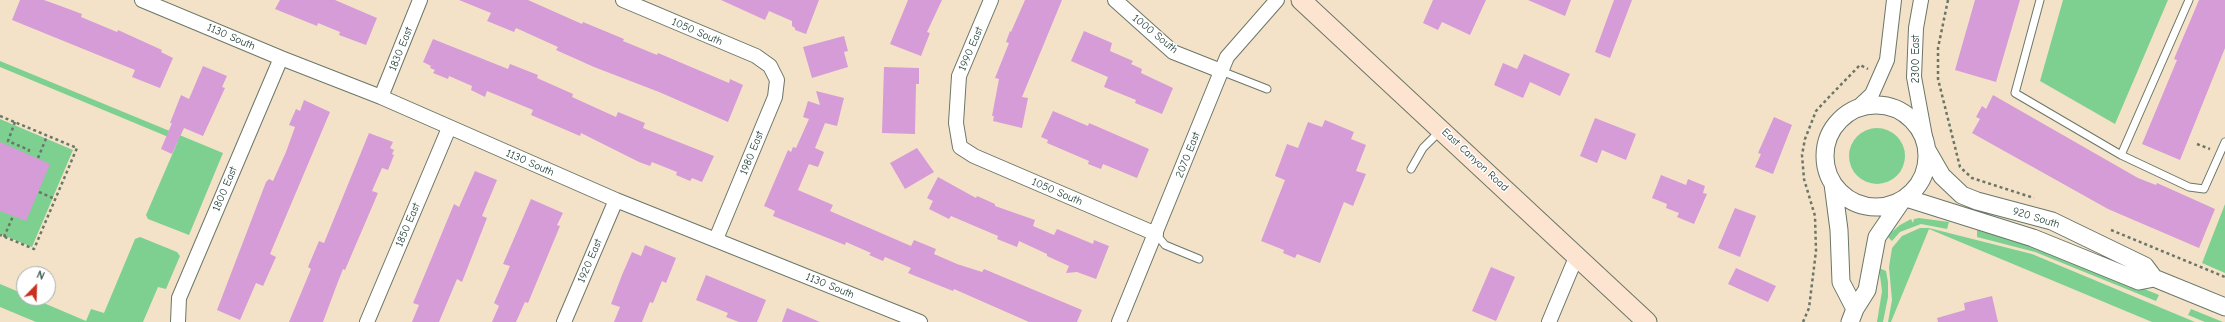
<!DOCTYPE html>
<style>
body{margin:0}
#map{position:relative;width:2225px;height:322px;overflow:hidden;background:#f4e2c8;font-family:"Comic Neue",sans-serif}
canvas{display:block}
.north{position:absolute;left:16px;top:266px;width:40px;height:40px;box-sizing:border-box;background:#fff;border:1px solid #a5b1ae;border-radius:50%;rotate:23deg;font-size:11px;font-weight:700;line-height:16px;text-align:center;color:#1f3d34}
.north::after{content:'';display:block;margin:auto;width:14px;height:18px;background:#c8321e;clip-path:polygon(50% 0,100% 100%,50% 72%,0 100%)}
</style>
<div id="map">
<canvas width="2225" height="322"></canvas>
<div class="north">N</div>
</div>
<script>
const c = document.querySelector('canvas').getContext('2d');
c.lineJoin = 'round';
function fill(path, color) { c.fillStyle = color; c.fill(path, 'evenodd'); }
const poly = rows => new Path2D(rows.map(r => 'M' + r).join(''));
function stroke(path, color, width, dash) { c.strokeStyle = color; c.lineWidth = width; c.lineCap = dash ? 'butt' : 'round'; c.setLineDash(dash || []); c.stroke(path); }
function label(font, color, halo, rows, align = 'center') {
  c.font = font + ' "Comic Neue",sans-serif'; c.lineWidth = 3; c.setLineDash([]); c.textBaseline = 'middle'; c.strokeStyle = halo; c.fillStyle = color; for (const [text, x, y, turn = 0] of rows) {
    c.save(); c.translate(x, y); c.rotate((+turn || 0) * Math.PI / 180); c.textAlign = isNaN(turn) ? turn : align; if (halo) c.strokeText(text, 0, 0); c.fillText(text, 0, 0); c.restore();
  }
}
fill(poly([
 [2063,0,2168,0,2115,124,2040,81],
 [0,61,223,153,189,235,148,219,146,215,178,141,0,67],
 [0,119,73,150,32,247,0,234],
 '1849 156a28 28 0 1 1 56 0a28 28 0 1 1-56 0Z',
 [2225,204,2225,273,2202,263],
 [1919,218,1949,222,1947,229,1921,224,1900,232,1892,241,1887,236,1900,225,1911,219,1913,223,1914,219],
 [1920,228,1929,228,2032,254,2195,322,2152,322,1929,229,1891,322,1888,322,1892,300,1889,267,1892,248,1902,236],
 [1977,230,2040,246,2159,295,2156,301,2035,252,1977,237],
 [140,237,177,252,180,256,166,289,158,287,143,322,36,322,0,307,0,284,24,294,24,298,32,298,86,321,91,309,104,313,135,239],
 [1879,268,1886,271,1888,282,1888,297,1883,322,1877,322,1882,291],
 [2191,309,2223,322,2205,322,2188,315]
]), '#7ed091');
fill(poly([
 [20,0,44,0,66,8,82,14,81,17,117,32,118,30,162,50,161,52,173,58,160,88,132,77,135,70,12,20],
 [280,0,335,0,377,18,366,45,339,35,340,32,318,23,317,26,275,9],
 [459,0,528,0,582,24,583,22,624,39,623,41,657,55,658,53,729,83,730,79,743,85,728,122,659,92,594,67,556,50,558,47,516,28,514,32,487,21,491,13],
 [721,0,819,0,806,34,795,30,795,28,792,26,792,21,769,11,765,20],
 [908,0,942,0,927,32,930,33,921,56,890,44],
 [1025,0,1062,0,1022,97,1028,98,1022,128,993,121,994,116,992,116,999,79,995,78,1009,43,1006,42,1010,31,1011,32],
 [1433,0,1486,0,1470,35,1442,22,1438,30,1423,23],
 [1528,0,1571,0,1565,16],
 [1614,0,1632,0,1610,58,1595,52],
 [1975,0,2020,0,1996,82,1955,70],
 [2199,0,2225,0,2225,48,2180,160,2142,144,2177,60,2174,59],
 [1084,31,1112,43,1110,51,1133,61,1131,64,1142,69,1141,73,1173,88,1162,114,1135,103,1136,100,1104,87,1108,77,1071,61],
 [844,36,848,51,844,52,848,67,812,78,803,47],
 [433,39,508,69,510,64,538,75,537,78,573,94,572,97,616,117,618,112,645,123,643,128,714,156,702,182,692,178,690,181,676,175,677,172,652,162,650,166,639,162,581,133,580,136,531,115,533,110,487,91,485,97,471,90,472,86,449,76,448,79,433,73,435,70,430,68,431,66,423,62],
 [1524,54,1570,74,1560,96,1530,82,1523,98,1494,85,1503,63,1517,69],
 [203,66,227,76,222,87,225,88,203,136,184,128,172,154,161,149,172,123,170,123,181,95,189,99],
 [884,67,919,68,919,84,916,84,915,134,882,133],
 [816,91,844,98,837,126,825,123,815,148,824,152,818,167,809,164,798,190,833,205,830,211,911,246,914,240,936,249,934,254,957,264,982,272,984,269,1082,310,1077,322,1029,322,954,289,953,291,908,273,911,268,885,257,883,261,869,255,871,253,846,242,845,245,773,216,775,211,764,206,788,150,791,152,793,147,796,148,809,119,803,117,808,101,820,105],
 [1993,95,2138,178,2156,185,2157,183,2215,209,2199,248,2108,209,1972,133,1980,119,1976,117,1982,106,1986,109],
 [304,100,330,112,270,254,276,257,263,286,256,283,240,320,217,310,266,182,269,179,273,181,286,152,295,127,289,125,296,109,300,111],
 [1053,111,1088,126,1089,123,1149,149,1137,178,1103,164,1101,169,1088,164,1089,161,1047,143,1048,140,1041,137],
 [1774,117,1792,125,1773,174,1755,167,1761,154,1758,153],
 [1595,118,1636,134,1626,160,1602,150,1597,163,1580,156],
 [1325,120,1354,132,1351,139,1366,145,1356,171,1366,174,1353,206,1344,202,1320,263,1297,254,1295,258,1283,253,1284,250,1261,241,1285,180,1275,176,1287,144,1298,148,1308,122,1322,127],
 [369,133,393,142,390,148,394,150,392,154,394,155,388,170,382,168,372,191,378,193,345,270,343,269,336,287,323,322,289,322,311,269,308,267,319,241,324,243],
 [0,142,50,164,26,221,0,211],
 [917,148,934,172,905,189,890,163],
 [475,171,497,180,482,216,487,218,462,282,457,279,439,322,412,322,419,305,413,303,454,204,459,207],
 [1661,175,1686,185,1688,179,1705,186,1703,193,1707,194,1694,224,1677,217,1679,213,1666,208,1667,204,1652,198],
 [938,177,976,198,977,196,995,204,995,206,1035,220,1033,226,1054,235,1057,229,1093,244,1094,240,1109,246,1096,279,1077,272,1066,273,1069,266,1047,256,1047,254,1019,241,1017,247,997,239,998,236,951,216,949,219,929,209,933,201,927,198],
 [531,199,563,213,557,225,560,226,528,303,525,302,516,322,492,322,499,306,494,303,510,266,503,264],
 [1735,208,1756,216,1740,257,1718,248],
 [645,245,676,258,666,283,662,281,653,303,650,302,642,322,614,322,620,307,611,304,622,275,632,252,641,256],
 [1491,267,1515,277,1496,321,1472,311],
 [1736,268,1776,286,1768,302,1728,284],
 [706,275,766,300,757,322,739,322,726,317,728,313,696,300],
 [1992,296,1998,322,1938,322,1937,318,1965,310,1964,303],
 [787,308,820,322,782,322]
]), '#d59cd8');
const service = poly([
 [2040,0,2015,93,2121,155,2189,0],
 [1221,71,1267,89],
 [2121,155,2189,187,2204,189,2225,142],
 [1411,169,1423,148,1440,131],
 [1156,234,1165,245,1199,259]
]);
const minor = poly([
 [142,0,281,58,381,97,616,200,920,322],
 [623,0,756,56,770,66,777,80,775,97,716,239],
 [991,0,959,76,956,123,960,147,974,156,1156,234],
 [1115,0,1173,52,1221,71],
 [1921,0,1916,28,1914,77,1926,142],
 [381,97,420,0],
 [1856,109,1872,94,1887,60,1894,0],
 [178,322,179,298,281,58],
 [367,322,449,128],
 [564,322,616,200],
 [1119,322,1227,57,1277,0],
 [1549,322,1577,255]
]);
const tertiary = poly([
 '1825 156a51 51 0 1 1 102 0a51 51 0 1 1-102 0Z',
 [1927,150,1942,176,1962,195,1977,201,2052,221,2145,266,2154,278,2225,307],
 [1833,184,1839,230,1841,282,1855,309],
 [1906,198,2033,238,2139,281,2154,278],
 [1850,322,1855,309,1867,290,1877,237,1901,202]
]);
const secondary = poly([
 [1301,0,1647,322]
]);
stroke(service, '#6a7768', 9);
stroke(minor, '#6a7768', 16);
stroke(tertiary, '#6a7768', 19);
stroke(secondary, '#6a7768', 21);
stroke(poly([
 [1948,0,1938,48,1938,79,1960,167,1972,178,2034,198],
 [0,116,77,148,34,249,0,235],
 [15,122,8,141,29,150,28,154],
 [2197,144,2210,149],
 [38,158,47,136],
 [39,192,55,199],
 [2111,230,2225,277],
 [4,237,13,216],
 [1803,322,1809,308,1816,251,1815,216,1804,179,1802,155,1805,139,1816,111,1829,97,1860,65,1868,69]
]), '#6a7768', 2.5, [3, 3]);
stroke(service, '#fff', 7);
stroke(minor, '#fff', 14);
stroke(tertiary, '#fff', 17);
stroke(secondary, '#fde4d1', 19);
label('11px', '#1f3d34', '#fff', [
 ["1050 South",697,32,23],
 ["1000 South",1155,34,39],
 ["1130 South",231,37,23],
 ["1830 East",401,49,-68],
 ["1990 East",971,49,-67],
 ["2300 East",1916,59,-90],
 ["1980 East",752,153,-68],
 ["2070 East",1188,155,-68],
 ["East Canyon Road",1475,160,43],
 ["1130 South",530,163,24],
 ["1800 East",225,189,-67],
 ["1050 South",1057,192,23],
 ["920 South",2036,218,17],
 ["1850 East",408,225,-67],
 ["1920 East",590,261,-67],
 ["1130 South",830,286,22]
]);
</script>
